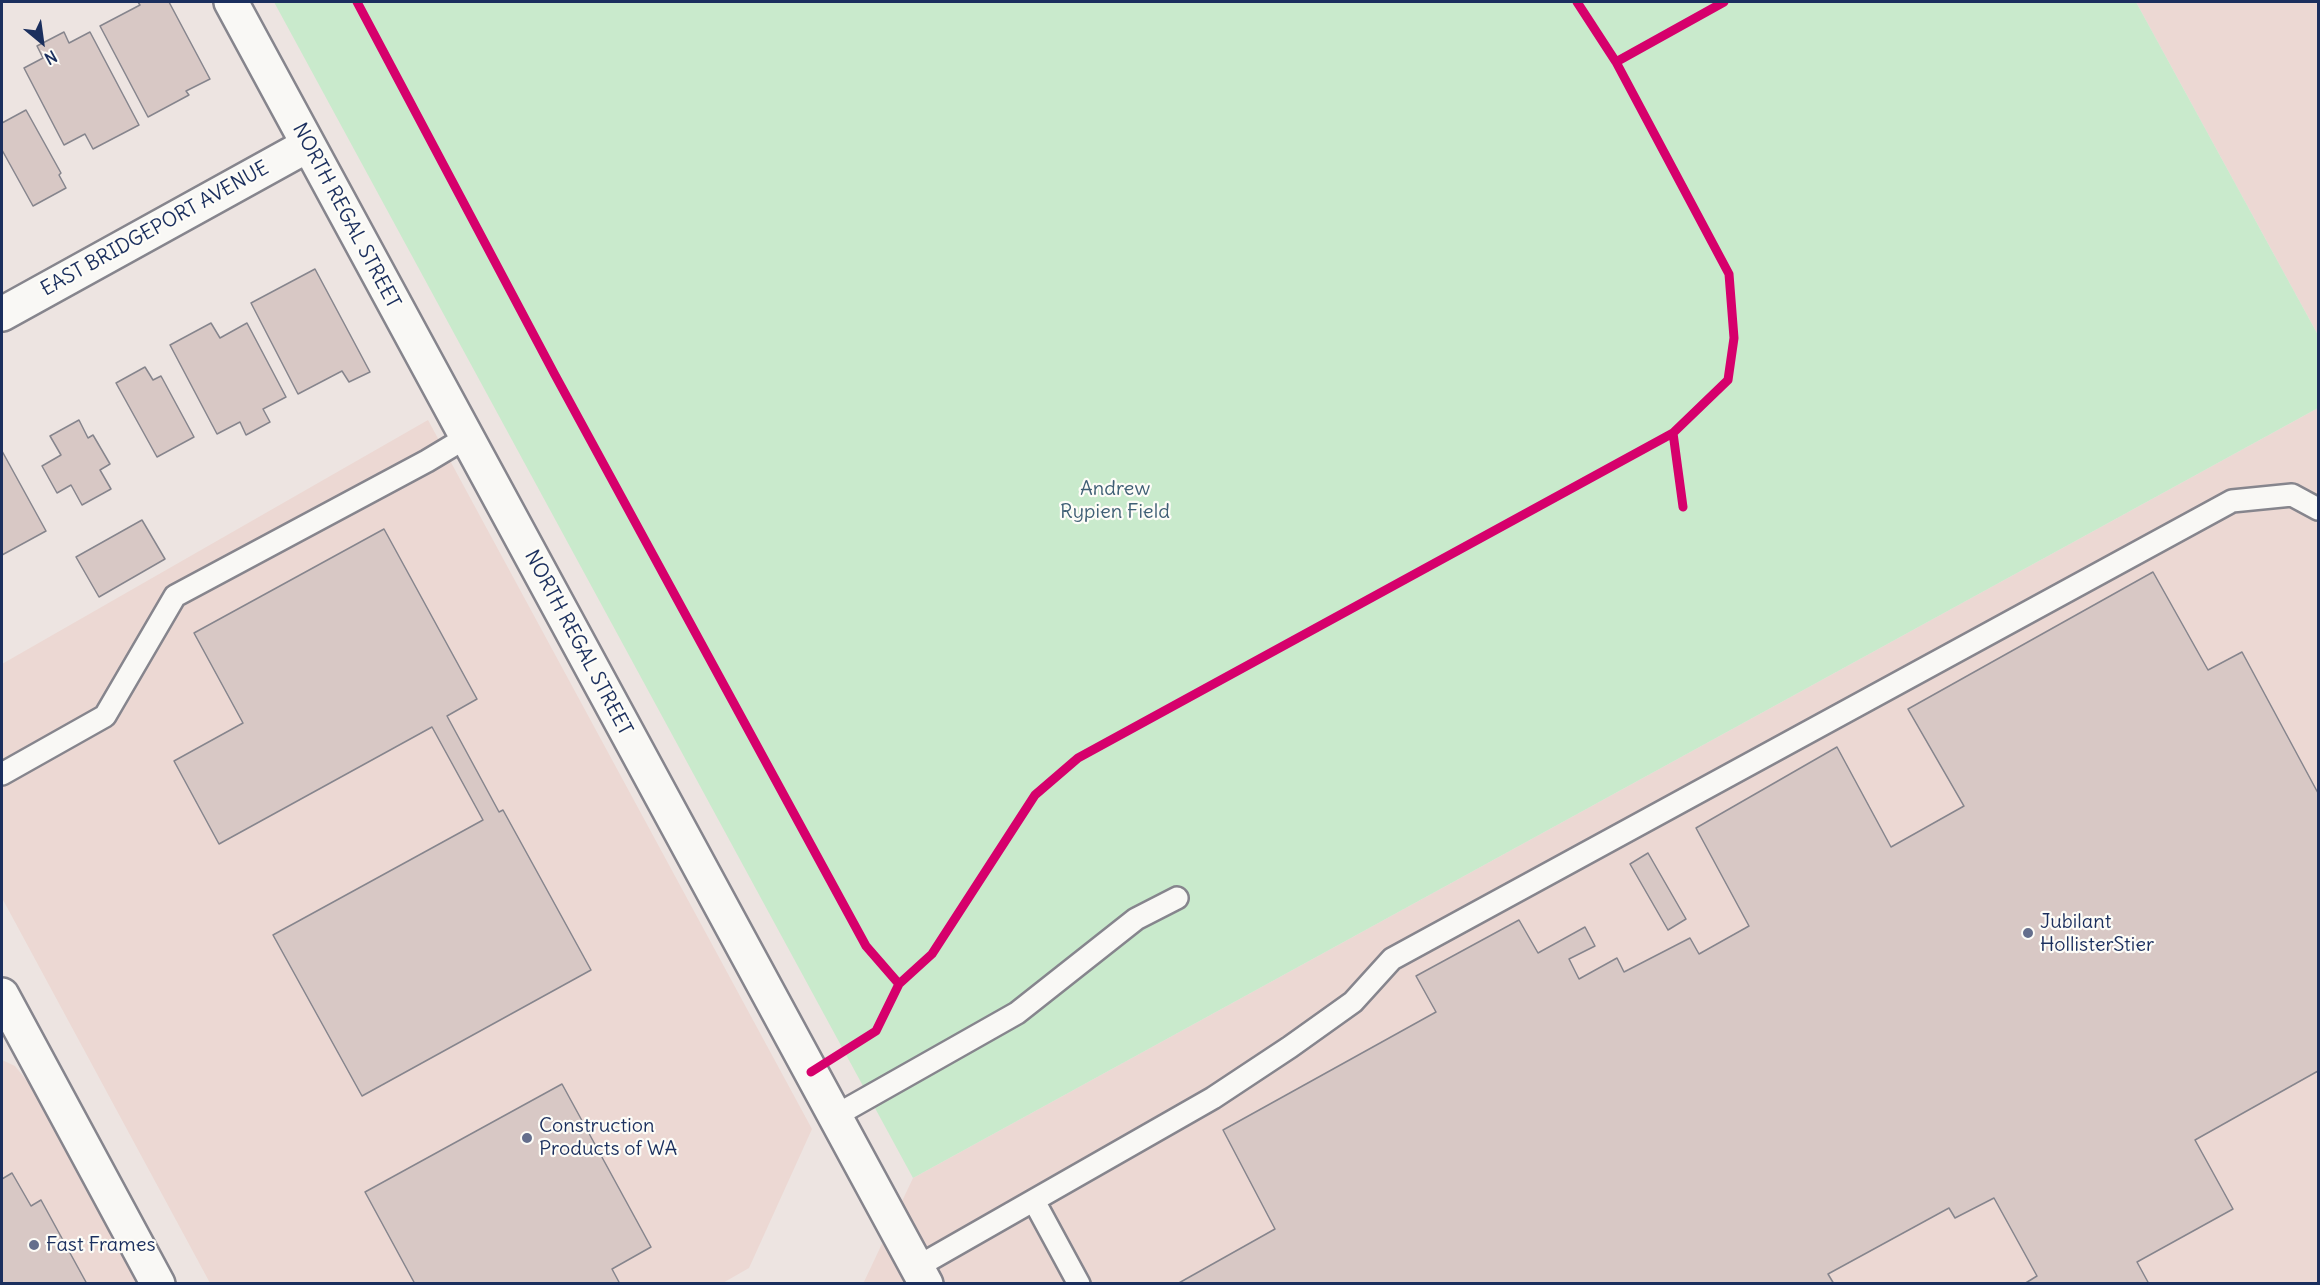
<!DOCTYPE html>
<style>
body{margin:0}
#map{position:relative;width:2320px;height:1285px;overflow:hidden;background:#ede4e1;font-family:Delius,sans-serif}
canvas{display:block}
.frame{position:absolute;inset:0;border:3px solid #1b2f5e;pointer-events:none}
.north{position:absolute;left:12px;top:12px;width:60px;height:60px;-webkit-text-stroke:4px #fdfcf7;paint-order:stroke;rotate:151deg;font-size:16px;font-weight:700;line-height:24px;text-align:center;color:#1b2f5e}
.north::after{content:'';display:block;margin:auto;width:21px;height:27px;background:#1b2f5e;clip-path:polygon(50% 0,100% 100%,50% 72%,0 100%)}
</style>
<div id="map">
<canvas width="2320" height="1285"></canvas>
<div class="frame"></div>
<div class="north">N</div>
</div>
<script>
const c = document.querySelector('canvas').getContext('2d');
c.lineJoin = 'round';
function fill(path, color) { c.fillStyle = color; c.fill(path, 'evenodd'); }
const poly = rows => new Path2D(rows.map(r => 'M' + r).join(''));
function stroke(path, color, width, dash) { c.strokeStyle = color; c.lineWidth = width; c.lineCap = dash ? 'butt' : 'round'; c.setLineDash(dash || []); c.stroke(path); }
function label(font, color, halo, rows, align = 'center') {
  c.font = font + ' Delius,sans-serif'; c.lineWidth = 4.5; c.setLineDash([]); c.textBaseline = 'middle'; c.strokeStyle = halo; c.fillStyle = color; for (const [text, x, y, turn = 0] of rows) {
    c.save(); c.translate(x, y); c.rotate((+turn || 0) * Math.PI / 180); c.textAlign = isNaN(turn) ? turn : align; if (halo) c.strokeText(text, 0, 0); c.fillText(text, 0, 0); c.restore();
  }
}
fill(poly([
 [2136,2,2318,2,2318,335],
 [2318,408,2318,1283,863,1284,913,1178],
 [428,420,812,1129,749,1268,721,1284,210,1283,2,898,2,664],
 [2,1060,15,1066,35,1091,137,1283,2,1284]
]), '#ecd8d3');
fill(poly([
 [274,2,2136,2,2318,335,2318,408,913,1178]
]), '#c9eacc');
const building = poly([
 [138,2,169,2,210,79,186,91,189,95,148,117,100,26,140,5,138,2],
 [64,32,69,43,90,32,139,125,93,149,85,134,64,145,24,68,43,58,37,46,64,32],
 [26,110,61,173,59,175,66,188,33,206,2,150,2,123,26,110],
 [315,269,370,372,349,382,342,371,298,394,251,303,315,269],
 [211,323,220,338,247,323,286,397,263,409,270,422,246,435,240,422,217,434,170,345,211,323],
 [145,367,153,380,161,376,194,437,157,457,116,383,145,367],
 [79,420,88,438,93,435,110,464,100,470,111,489,82,505,71,485,57,493,42,466,61,455,50,436,79,420],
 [2,451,46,531,2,555,2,451],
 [142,520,165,559,99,597,76,557,142,520],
 [384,529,477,699,447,716,499,812,503,810,591,970,362,1096,273,935,483,820,432,727,219,844,174,761,243,723,194,633,384,529],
 [2153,572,2208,670,2242,652,2318,793,2318,1071,2195,1140,2233,1209,2137,1262,2149,1284,2024,1284,2037,1276,1994,1198,1955,1218,1949,1208,1828,1274,1834,1284,1177,1284,1275,1229,1223,1130,1436,1012,1416,976,1519,920,1538,953,1585,927,1595,946,1569,959,1579,979,1617,958,1624,972,1690,938,1699,954,1749,926,1696,828,1837,747,1891,847,1964,806,1908,709,2153,572],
 [1648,853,1686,919,1668,930,1630,864,1648,853],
 [562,1084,651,1247,612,1269,620,1284,415,1284,365,1192,562,1084],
 [12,1173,31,1206,41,1200,87,1284,2,1284,2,1179,12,1173]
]);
fill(building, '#d8c8c5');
stroke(building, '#86858d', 1.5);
const service = poly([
 [2,774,105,716,175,596,427,461,467,437],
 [835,1116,1017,1013,1136,919,1177,898],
 [1034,1201,1079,1284],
 [917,1267,1213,1098,1290,1047,1353,1002,1392,959,2232,501,2292,495,2318,509]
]);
const minor = poly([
 [231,2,926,1284],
 [2,314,308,145],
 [2,995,158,1284]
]);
stroke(service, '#86858d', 26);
stroke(minor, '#86858d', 38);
stroke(service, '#f9f8f5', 21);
stroke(minor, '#f9f8f5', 33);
stroke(poly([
 [357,2,555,375,866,946,899,984,932,954,1035,795,1078,758,1673,433],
 [1577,2,1616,62,1729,274,1734,338,1728,380,1673,433,1683,507],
 [1616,62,1724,2],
 [811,1072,876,1031,899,984]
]), '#d6006c', 9);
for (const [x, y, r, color] of [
 [2028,933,6,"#646e8c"],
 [527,1138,6,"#646e8c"],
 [34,1245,6,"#646e8c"]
]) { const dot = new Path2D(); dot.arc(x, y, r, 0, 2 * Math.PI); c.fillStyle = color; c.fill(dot); stroke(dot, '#fdfcf7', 2); }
label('20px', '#1b2f5e', '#fdfcf7', [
 ["NORTH REGAL STREET",346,216,62],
 ["EAST BRIDGEPORT AVENUE",155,229,-29],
 ["NORTH REGAL STREET",578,643,62]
]);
label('20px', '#3f5f75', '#fdfcf7', [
 ["Andrew",1115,489],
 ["Rypien Field",1115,512]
]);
label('20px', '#1b2f5e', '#fdfcf7', [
 ["Jubilant",2040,922],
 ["HollisterStier",2040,945],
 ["Construction",539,1126],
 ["Products of WA",539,1149],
 ["Fast Frames",46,1245]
], 'left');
</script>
